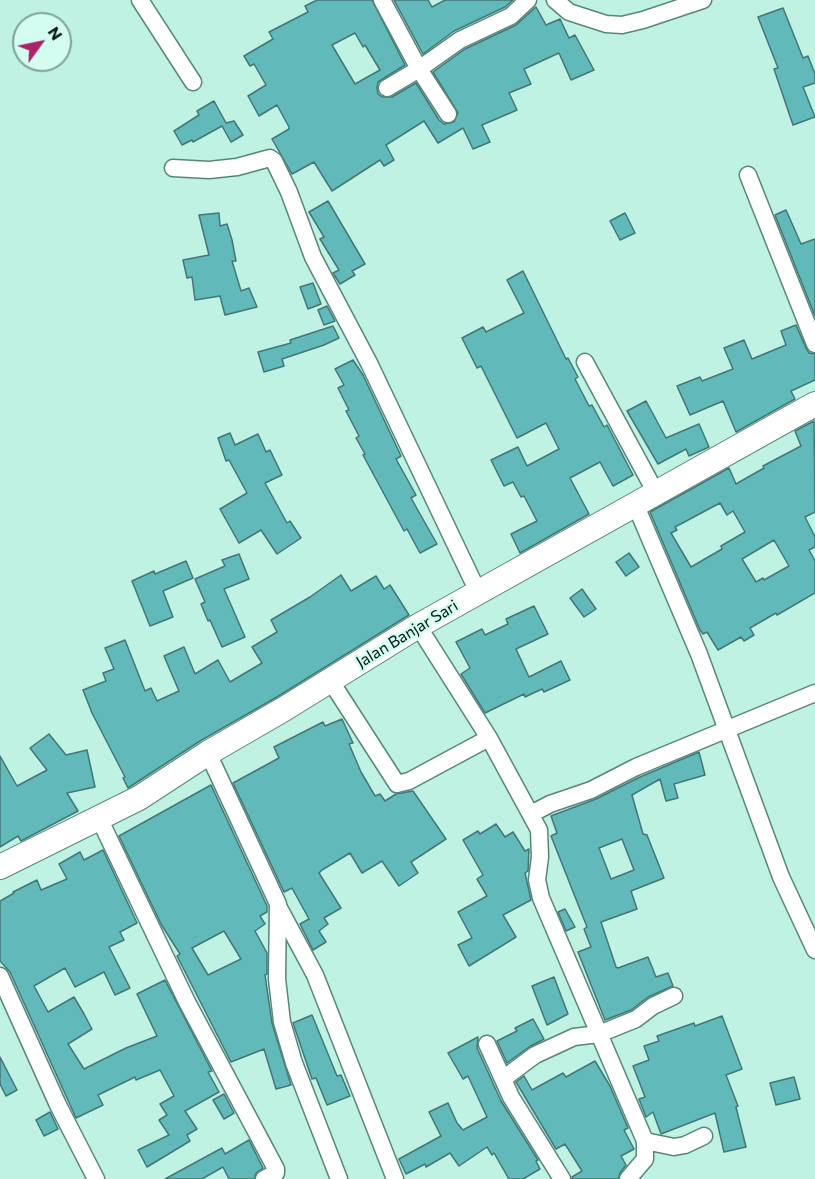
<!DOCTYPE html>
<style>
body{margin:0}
#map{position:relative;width:815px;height:1179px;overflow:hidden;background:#bff2e3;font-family:Commissioner,sans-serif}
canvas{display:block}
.north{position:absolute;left:12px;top:12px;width:60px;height:60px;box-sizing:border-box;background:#d4fdf1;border:2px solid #80a197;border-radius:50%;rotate:57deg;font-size:16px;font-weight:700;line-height:24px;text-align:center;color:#031611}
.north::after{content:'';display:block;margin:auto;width:21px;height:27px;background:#ab2368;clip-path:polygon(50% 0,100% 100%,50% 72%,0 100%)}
</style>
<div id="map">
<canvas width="815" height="1179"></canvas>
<div class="north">N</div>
</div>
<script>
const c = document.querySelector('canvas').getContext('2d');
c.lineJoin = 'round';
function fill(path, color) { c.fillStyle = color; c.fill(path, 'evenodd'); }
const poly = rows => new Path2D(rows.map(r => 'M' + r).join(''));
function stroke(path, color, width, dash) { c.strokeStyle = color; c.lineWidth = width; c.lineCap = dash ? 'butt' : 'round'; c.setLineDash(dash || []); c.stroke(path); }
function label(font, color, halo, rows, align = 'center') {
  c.font = font + ' Commissioner,sans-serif'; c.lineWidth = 5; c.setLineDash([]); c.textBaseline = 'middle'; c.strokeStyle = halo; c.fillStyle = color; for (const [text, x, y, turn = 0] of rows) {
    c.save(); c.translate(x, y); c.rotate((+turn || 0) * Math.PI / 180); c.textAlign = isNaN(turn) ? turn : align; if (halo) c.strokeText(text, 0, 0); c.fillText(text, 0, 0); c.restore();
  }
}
const building = poly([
 [317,0,372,0,405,65,378,82,377,88,378,94,382,97,392,97,416,83,439,120,444,124,454,122,458,113,433,72,465,49,516,25,536,7,546,25,560,19,569,38,575,35,594,70,571,80,559,53,524,69,531,84,509,93,517,110,482,125,490,142,473,149,463,128,438,143,424,121,386,145,394,160,384,166,380,160,332,191,314,162,292,174,272,139,289,129,289,127,277,105,259,116,248,96,266,85,254,64,250,66,244,56,273,39,269,32,308,12,305,6,317,0],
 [355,33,363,47,365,45,380,70,355,84,332,45,355,33],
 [394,0,428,0,432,7,445,0,513,0,505,7,454,31,423,54,394,0],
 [783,8,803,58,808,56,815,74,815,83,803,87,815,117,793,125,774,69,778,68,758,17,783,8],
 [214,101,226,123,234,121,243,135,231,142,222,126,193,142,192,140,182,145,174,131,199,115,197,111,214,101],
 [328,201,365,264,352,271,355,275,340,284,333,273,339,270,320,239,324,237,309,212,328,201],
 [786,210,801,244,815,239,815,316,775,215,786,210],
 [219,213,220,226,227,224,232,240,236,261,232,261,241,291,249,288,257,307,225,315,220,296,195,300,192,277,187,278,183,260,209,255,199,215,219,213],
 [625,213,635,233,620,240,610,221,625,213],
 [523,271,566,359,568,358,578,377,575,379,589,406,592,405,604,427,607,425,633,475,613,486,600,462,570,478,589,514,520,553,511,534,537,521,524,496,521,497,513,482,504,486,491,460,518,447,527,466,559,449,546,423,517,438,481,366,477,368,462,338,483,327,486,332,524,313,507,280,523,271],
 [313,283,321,304,308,309,300,287,313,283],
 [327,306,335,321,324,325,318,310,327,306],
 [796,325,806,348,809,353,815,354,815,380,791,391,795,399,736,432,723,401,690,415,677,386,700,377,702,381,733,369,724,348,744,340,752,359,786,345,781,331,796,325],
 [333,326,339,338,324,345,282,359,284,366,264,372,258,352,291,343,290,340,333,326],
 [353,360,363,375,401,456,396,459,416,495,411,498,437,544,420,553,407,529,404,531,363,455,365,454,356,438,359,436,346,411,349,410,338,388,344,385,335,369,353,360],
 [646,401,666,438,699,424,709,447,689,456,686,449,658,464,627,411,646,401],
 [814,421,815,512,805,517,815,537,815,547,809,550,815,561,815,593,777,615,776,613,750,628,754,635,744,641,741,637,718,650,707,632,703,634,700,630,650,512,729,468,736,484,764,468,763,466,801,446,795,431,814,421],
 [720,503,727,515,733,511,745,532,721,546,722,549,691,567,671,533,677,530,675,527,720,503],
 [774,540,789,566,764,580,763,578,756,582,742,559,774,540],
 [230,433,235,445,258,434,266,452,270,450,282,475,265,483,287,523,290,521,301,538,277,554,261,530,239,543,220,509,247,493,229,460,226,461,218,438,230,433],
 [629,553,639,567,626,576,616,562,629,553],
 [239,554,249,579,224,589,245,637,222,647,210,620,208,621,201,604,205,602,195,579,225,566,222,560,239,554],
 [186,561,193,578,163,591,173,617,150,626,132,581,154,571,155,574,186,561],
 [341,575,351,591,376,576,384,589,390,585,409,615,277,697,200,741,128,788,123,778,125,777,92,713,83,690,106,681,103,673,114,669,105,648,125,640,145,691,151,688,157,701,179,691,164,656,184,647,195,674,218,660,230,682,262,663,252,647,277,632,271,620,310,597,341,575],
 [582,589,596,609,584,617,570,598,582,589],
 [534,606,548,634,516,649,529,677,561,661,570,680,544,692,542,689,525,697,524,694,485,713,461,674,470,668,456,642,482,629,485,635,508,624,506,619,534,606],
 [342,719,353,743,349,744,361,772,375,796,380,794,385,801,396,794,413,791,446,839,411,862,418,873,399,886,382,861,362,873,350,853,322,870,319,873,341,908,324,918,328,924,319,931,326,942,313,950,300,924,309,919,292,888,284,892,233,783,279,758,274,747,323,722,325,726,342,719],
 [49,734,66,755,87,750,95,787,67,793,78,811,21,841,18,836,0,847,0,756,17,786,47,770,30,748,49,734],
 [699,752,705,775,674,784,678,798,666,801,660,779,632,795,643,834,647,835,664,878,631,891,637,909,601,922,616,967,618,968,648,957,656,977,668,973,673,986,648,997,631,1010,605,1020,578,952,591,947,584,929,587,927,551,836,557,833,551,816,596,799,640,777,699,752],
 [622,839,634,870,611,879,599,848,622,839],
 [211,785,267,906,267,912,260,916,265,924,255,931,267,953,267,974,265,975,272,1023,291,1085,276,1089,264,1049,231,1062,177,956,180,954,161,924,119,836,211,785],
 [224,931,241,959,208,975,192,948,224,931],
 [496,824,505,837,513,832,525,851,529,849,528,871,525,873,531,900,503,915,516,937,469,966,458,945,472,938,458,912,487,896,477,879,483,875,463,840,478,831,480,834,496,824],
 [103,850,137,923,120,932,124,940,109,947,130,988,115,995,104,972,75,987,65,968,34,986,48,1012,74,997,84,1014,92,1029,68,1044,84,1069,126,1048,157,1036,137,994,165,980,212,1071,208,1072,219,1092,185,1111,197,1129,187,1135,190,1141,147,1167,138,1150,169,1135,159,1120,167,1115,160,1104,174,1096,160,1070,136,1080,135,1077,98,1095,103,1105,76,1118,10,972,0,961,0,901,14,893,13,892,37,880,41,890,67,879,59,864,80,852,84,860,103,850],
 [565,909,575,927,566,931,558,912,565,909],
 [554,977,568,1014,547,1025,532,986,554,977],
 [312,1015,337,1076,341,1075,350,1096,327,1105,316,1078,312,1079,293,1023,312,1015],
 [722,1016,742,1069,726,1075,738,1106,736,1107,746,1147,724,1152,715,1113,661,1134,653,1112,646,1117,639,1099,645,1097,633,1066,649,1060,644,1046,659,1041,657,1036,694,1023,695,1026,722,1016],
 [533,1019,544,1039,529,1047,507,1063,497,1041,517,1031,515,1028,533,1019],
 [478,1037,477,1048,501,1101,538,1160,536,1161,540,1169,523,1179,509,1179,494,1153,492,1155,487,1147,459,1166,450,1153,426,1167,425,1164,406,1174,399,1159,441,1136,429,1112,448,1103,457,1123,463,1130,487,1117,468,1076,463,1079,448,1053,478,1037],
 [0,1057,17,1090,6,1096,0,1084,0,1057],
 [595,1061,610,1086,628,1128,624,1130,634,1149,621,1156,626,1165,620,1173,618,1179,572,1179,572,1177,582,1171,565,1144,556,1149,516,1082,524,1076,532,1090,563,1073,566,1077,595,1061],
 [794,1077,800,1099,776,1105,770,1083,794,1077],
 [224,1094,234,1113,224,1119,213,1100,224,1094],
 [50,1112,58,1129,44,1136,36,1120,50,1112],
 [249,1140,263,1168,256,1173,254,1179,229,1179,223,1167,202,1179,165,1179,222,1148,225,1154,249,1140]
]);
fill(building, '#62b9b9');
stroke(building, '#427776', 1.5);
const street = poly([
 [140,0,193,82],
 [382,0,419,69,448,114],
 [555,0,569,12,606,24,622,25,643,20,703,0],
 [387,88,419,69,460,40,511,16,528,0],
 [173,168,209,170,237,167,270,158,274,161,289,192,313,257,369,363,478,592],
 [748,175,815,344],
 [585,362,656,493],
 [636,506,699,654,781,877,815,950],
 [418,626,489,738,539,830,540,857,537,880,541,898,645,1141,645,1159,628,1179],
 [330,680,397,784,409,781,489,738],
 [208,753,278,904,277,979,282,1022,294,1063,339,1179],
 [531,814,550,804,591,790,636,767,815,693],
 [99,818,187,1002,276,1169,276,1173,264,1179],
 [279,908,315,975,395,1179],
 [0,976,58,1105,96,1179],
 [487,1044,511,1097,562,1179],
 [503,1079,535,1055,574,1037,599,1034,636,1019,653,1006,674,996],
 [645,1141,674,1147,685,1145,704,1136]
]);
const secondary = poly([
 [0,867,139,798,208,753,284,709,418,626,815,404]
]);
stroke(street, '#57877a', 19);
stroke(secondary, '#57877a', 26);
stroke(street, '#fff', 16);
stroke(secondary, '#fff', 24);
label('16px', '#031611', '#d4fdf1', [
 ["Jalan Banjar Sari",407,634,-31]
]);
</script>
